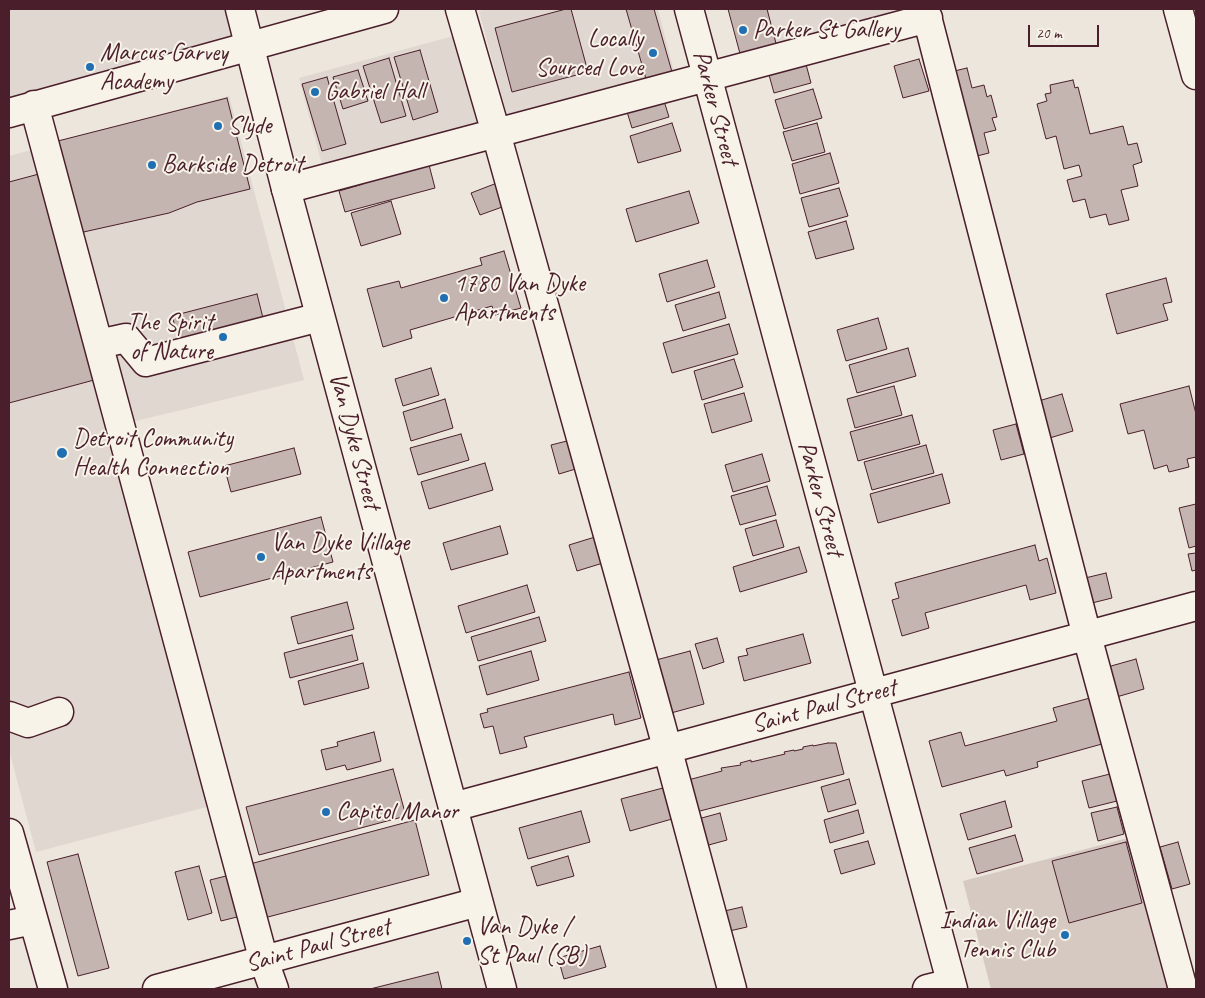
<!DOCTYPE html>
<style>
body{margin:0}
#map{position:relative;width:1205px;height:998px;overflow:hidden;background:#ece6dd;font-family:Caveat,sans-serif}
canvas{display:block}
.frame{position:absolute;inset:0;border:10px solid #4a1f2b;pointer-events:none}
.scale{position:absolute;left:1028px;top:25px;width:71px;height:22px;box-sizing:border-box;border:2px solid #4a1f2b;border-top:0;padding-left:6px;font-size:15px;line-height:18px;white-space:nowrap;color:#4a1f2b;-webkit-text-stroke:4px #f7f3e8;paint-order:stroke}
</style>
<div id="map">
<canvas width="1205" height="998"></canvas>
<div class="frame"></div>
<div class="scale">20 m</div>
</div>
<script>
const c = document.querySelector('canvas').getContext('2d');
c.lineJoin = 'round';
function fill(path, color) { c.fillStyle = color; c.fill(path, 'evenodd'); }
const poly = rows => new Path2D(rows.map(r => 'M' + r).join(''));
function stroke(path, color, width, dash) { c.strokeStyle = color; c.lineWidth = width; c.lineCap = dash ? 'butt' : 'round'; c.setLineDash(dash || []); c.stroke(path); }
function label(font, color, halo, rows, align = 'center') {
  c.font = font + ' Caveat,sans-serif'; c.lineWidth = 4; c.setLineDash([]); c.textBaseline = 'middle'; c.strokeStyle = halo; c.fillStyle = color; for (const [text, x, y, turn = 0] of rows) {
    c.save(); c.translate(x, y); c.rotate((+turn || 0) * Math.PI / 180); c.textAlign = isNaN(turn) ? turn : align; if (halo) c.strokeText(text, 0, 0); c.fillText(text, 0, 0); c.restore();
  }
}
fill(poly([
 [9,9,240,9,250,45,9,113],
 [488,9,658,9,676,80,509,123,479,11],
 [728,9,916,9,742,60],
 [457,35,482,130,324,172,299,78],
 [229,96,304,380,128,423,54,142],
 [35,149,210,806,36,852,9,750,9,156]
]), '#e0d7d0');
fill(poly([
 [1128,838,1168,989,991,989,963,881]
]), '#d5c9c2');
const building = poly([
 [566,9,571,9,588,72,512,92,495,28,566,9],
 [626,9,654,9,674,79,648,86,626,9],
 [728,9,767,9,778,51,742,61,728,9],
 [420,50,438,112,413,120,394,57,420,50],
 [803,53,811,83,774,93,766,64,803,53],
 [389,58,406,116,381,123,363,66,389,58],
 [919,59,929,91,903,98,894,66,919,59],
 [967,68,972,88,984,85,987,97,991,95,997,117,992,118,996,130,984,133,989,153,969,158,946,73,967,68],
 [358,70,368,101,343,109,333,77,358,70],
 [327,77,346,144,322,151,302,84,327,77],
 [1073,80,1075,88,1078,87,1090,134,1123,126,1128,145,1137,143,1142,162,1133,165,1138,186,1121,190,1129,220,1109,225,1106,214,1090,218,1085,199,1073,202,1067,180,1082,176,1079,165,1064,169,1056,136,1046,139,1037,104,1047,101,1045,94,1051,93,1050,85,1073,80],
 [813,89,822,118,784,129,775,100,813,89],
 [661,91,669,117,632,128,624,102,661,91],
 [227,98,250,189,197,202,169,213,79,233,54,142,227,98],
 [672,123,681,151,638,163,630,136,672,123],
 [817,123,825,152,792,161,783,132,817,123],
 [830,153,839,183,800,194,792,164,830,153],
 [428,161,435,188,345,212,339,191,363,184,362,179,428,161],
 [39,174,94,380,9,403,9,182,39,174],
 [497,183,505,206,480,215,471,193,497,183],
 [839,188,848,216,809,227,801,198,839,188],
 [689,191,699,223,636,242,626,209,689,191],
 [391,201,401,234,361,246,351,213,391,201],
 [846,221,854,249,816,259,808,232,846,221],
 [504,251,521,308,495,315,492,306,410,330,412,338,383,347,367,289,399,281,401,288,482,265,480,258,504,251],
 [707,260,715,287,667,302,659,274,707,260],
 [1166,278,1172,302,1163,304,1168,320,1117,334,1106,294,1166,278],
 [719,292,726,318,683,331,675,305,719,292],
 [257,294,265,326,181,347,172,316,257,294],
 [878,318,887,349,846,361,837,330,878,318],
 [729,324,738,354,672,373,663,343,729,324],
 [908,348,916,376,857,393,849,365,908,348],
 [734,359,743,387,702,400,694,371,734,359],
 [431,368,439,395,403,406,395,379,431,368],
 [894,386,902,415,855,428,847,399,894,386],
 [1189,386,1196,414,1196,457,1187,459,1189,467,1169,472,1167,465,1154,469,1144,430,1128,434,1120,404,1189,386],
 [744,393,752,421,712,433,704,404,744,393],
 [1062,394,1073,431,1043,440,1032,403,1062,394],
 [445,399,453,428,411,441,403,412,445,399],
 [912,415,920,444,858,461,850,432,912,415],
 [1016,424,1024,454,1001,460,993,430,1016,424],
 [461,434,469,460,418,475,410,448,461,434],
 [571,440,579,468,559,474,551,445,571,440],
 [926,445,934,473,872,490,864,462,926,445],
 [294,448,301,474,231,492,224,466,294,448],
 [762,454,770,481,733,492,725,465,762,454],
 [485,463,493,490,429,509,421,482,485,463],
 [942,474,950,503,878,523,870,494,942,474],
 [767,486,776,515,740,525,731,496,767,486],
 [1196,504,1196,546,1189,548,1179,508,1196,504],
 [321,517,333,562,200,597,188,552,321,517],
 [776,520,784,547,753,556,745,529,776,520],
 [500,526,508,554,451,570,443,543,500,526],
 [595,537,603,563,577,571,569,545,595,537],
 [1035,545,1039,561,1047,558,1056,593,1030,600,1026,585,925,613,929,628,902,636,892,600,899,598,895,583,1035,545],
 [799,547,807,572,740,592,733,567,799,547],
 [1196,553,1196,570,1192,571,1188,554,1196,553],
 [1106,573,1112,598,1088,604,1081,579,1106,573],
 [527,585,535,612,466,633,458,606,527,585],
 [347,602,354,629,298,644,291,617,347,602],
 [539,617,546,641,478,661,471,637,539,617],
 [803,634,811,663,744,681,738,657,748,655,746,649,803,634],
 [352,635,358,660,290,678,284,653,352,635],
 [717,638,724,662,703,669,695,644,717,638],
 [531,651,539,680,487,695,479,666,531,651],
 [690,651,704,704,671,713,656,660,690,651],
 [1136,659,1144,689,1113,698,1104,668,1136,659],
 [363,663,369,688,304,705,298,681,363,663],
 [629,672,641,718,615,725,613,714,524,737,527,747,500,754,493,726,484,728,480,714,488,712,487,709,629,672],
 [1090,698,1102,744,1037,762,1038,767,1006,776,1004,770,942,787,929,741,961,732,965,746,1057,721,1053,708,1090,698],
 [374,732,381,761,347,770,345,765,326,770,321,750,338,746,337,742,374,732],
 [828,743,836,743,844,774,696,812,688,780,722,771,721,768,741,765,740,763,751,760,751,762,785,754,784,752,794,750,794,751,803,749,803,747,813,745,813,746,828,743],
 [393,769,406,816,259,855,246,807,393,769],
 [1110,774,1117,801,1089,808,1082,781,1110,774],
 [849,779,856,804,828,812,821,787,849,779],
 [663,788,672,819,630,831,621,799,663,788],
 [1005,801,1012,827,968,840,960,814,1005,801],
 [1117,807,1124,834,1098,841,1091,813,1117,807],
 [858,810,864,833,830,843,824,820,858,810],
 [581,811,590,842,528,859,519,828,581,811],
 [720,813,727,840,705,846,698,819,720,813],
 [415,820,429,875,264,918,250,864,415,820],
 [1015,835,1023,861,977,874,969,848,1015,835],
 [868,841,875,864,841,874,834,850,868,841],
 [1126,842,1142,903,1069,923,1052,861,1126,842],
 [1178,842,1190,884,1172,889,1160,847,1178,842],
 [78,854,109,968,78,976,47,862,78,854],
 [568,856,574,876,537,886,531,867,568,856],
 [199,866,212,913,188,920,175,872,199,866],
 [234,874,245,915,221,921,210,880,234,874],
 [742,907,747,927,725,932,720,912,742,907],
 [600,946,606,967,564,979,558,958,600,946],
 [438,972,442,989,370,989,438,972]
]);
fill(building, '#c4b5b0');
stroke(building, '#4a1f2b', 1);
const minor = poly([
 [460,9,496,133,661,725,732,989],
 [689,9,953,989],
 [925,9,1087,636,1183,989],
 [1178,9,1196,75],
 [34,105,264,961,274,989],
 [9,113,384,9],
 [286,189,928,18],
 [99,344,126,338,146,362,320,317],
 [9,716,28,723,59,712],
 [453,807,1196,606],
 [9,833,53,989],
 [9,925,33,920],
 [157,989,478,902],
 [927,989,951,983]
]);
const major = poly([
 [240,9,286,189,502,989]
]);
stroke(minor, '#4a1f2b', 31);
stroke(major, '#4a1f2b', 31);
stroke(minor, '#f7f3e8', 28);
stroke(major, '#f7f3e8', 28);
for (const [x, y, r, color] of [
 [743,30,5,"#1f6fb2"],
 [653,53,5,"#1f6fb2"],
 [90,67,5,"#1f6fb2"],
 [315,92,5,"#1f6fb2"],
 [218,126,5,"#1f6fb2"],
 [152,165,5,"#1f6fb2"],
 [444,298,5,"#1f6fb2"],
 [223,337,5,"#1f6fb2"],
 [62,453,6,"#1f6fb2"],
 [261,557,5,"#1f6fb2"],
 [326,812,5,"#1f6fb2"],
 [1065,935,5,"#1f6fb2"],
 [467,941,5,"#1f6fb2"]
]) { const dot = new Path2D(); dot.arc(x, y, r, 0, 2 * Math.PI); c.fillStyle = color; c.fill(dot); stroke(dot, '#f7f3e8', 2); }
label('25px', '#4a1f2b', '#f7f3e8', [
 ["Parker St Gallery",753,30],
 ["Locally",643,39,"right"],
 ["Sourced Love",643,68,"right"],
 ["Marcus Garvey",100,53],
 ["Academy",100,82],
 ["Gabriel Hall",325,92],
 ["Slyde",228,126],
 ["Barkside Detroit",162,165],
 ["1780 Van Dyke",454,284],
 ["Apartments",454,313],
 ["The Spirit",213,323,"right"],
 ["of Nature",213,352,"right"],
 ["Detroit Community",73,439],
 ["Health Connection",73,468],
 ["Van Dyke Village",271,543],
 ["Apartments",271,572],
 ["Capitol Manor",336,812],
 ["Indian Village",1055,921,"right"],
 ["Tennis Club",1055,950,"right"],
 ["Van Dyke /",477,927],
 ["St Paul (SB)",477,956]
], 'left');
label('25px', '#4a1f2b', '#f7f3e8', [
 ["Parker Street",715,108,75],
 ["Van Dyke Street",354,441,75],
 ["Parker Street",820,499,75],
 ["Saint Paul Street",824,707,-15],
 ["Saint Paul Street",318,946,-15]
]);
</script>
